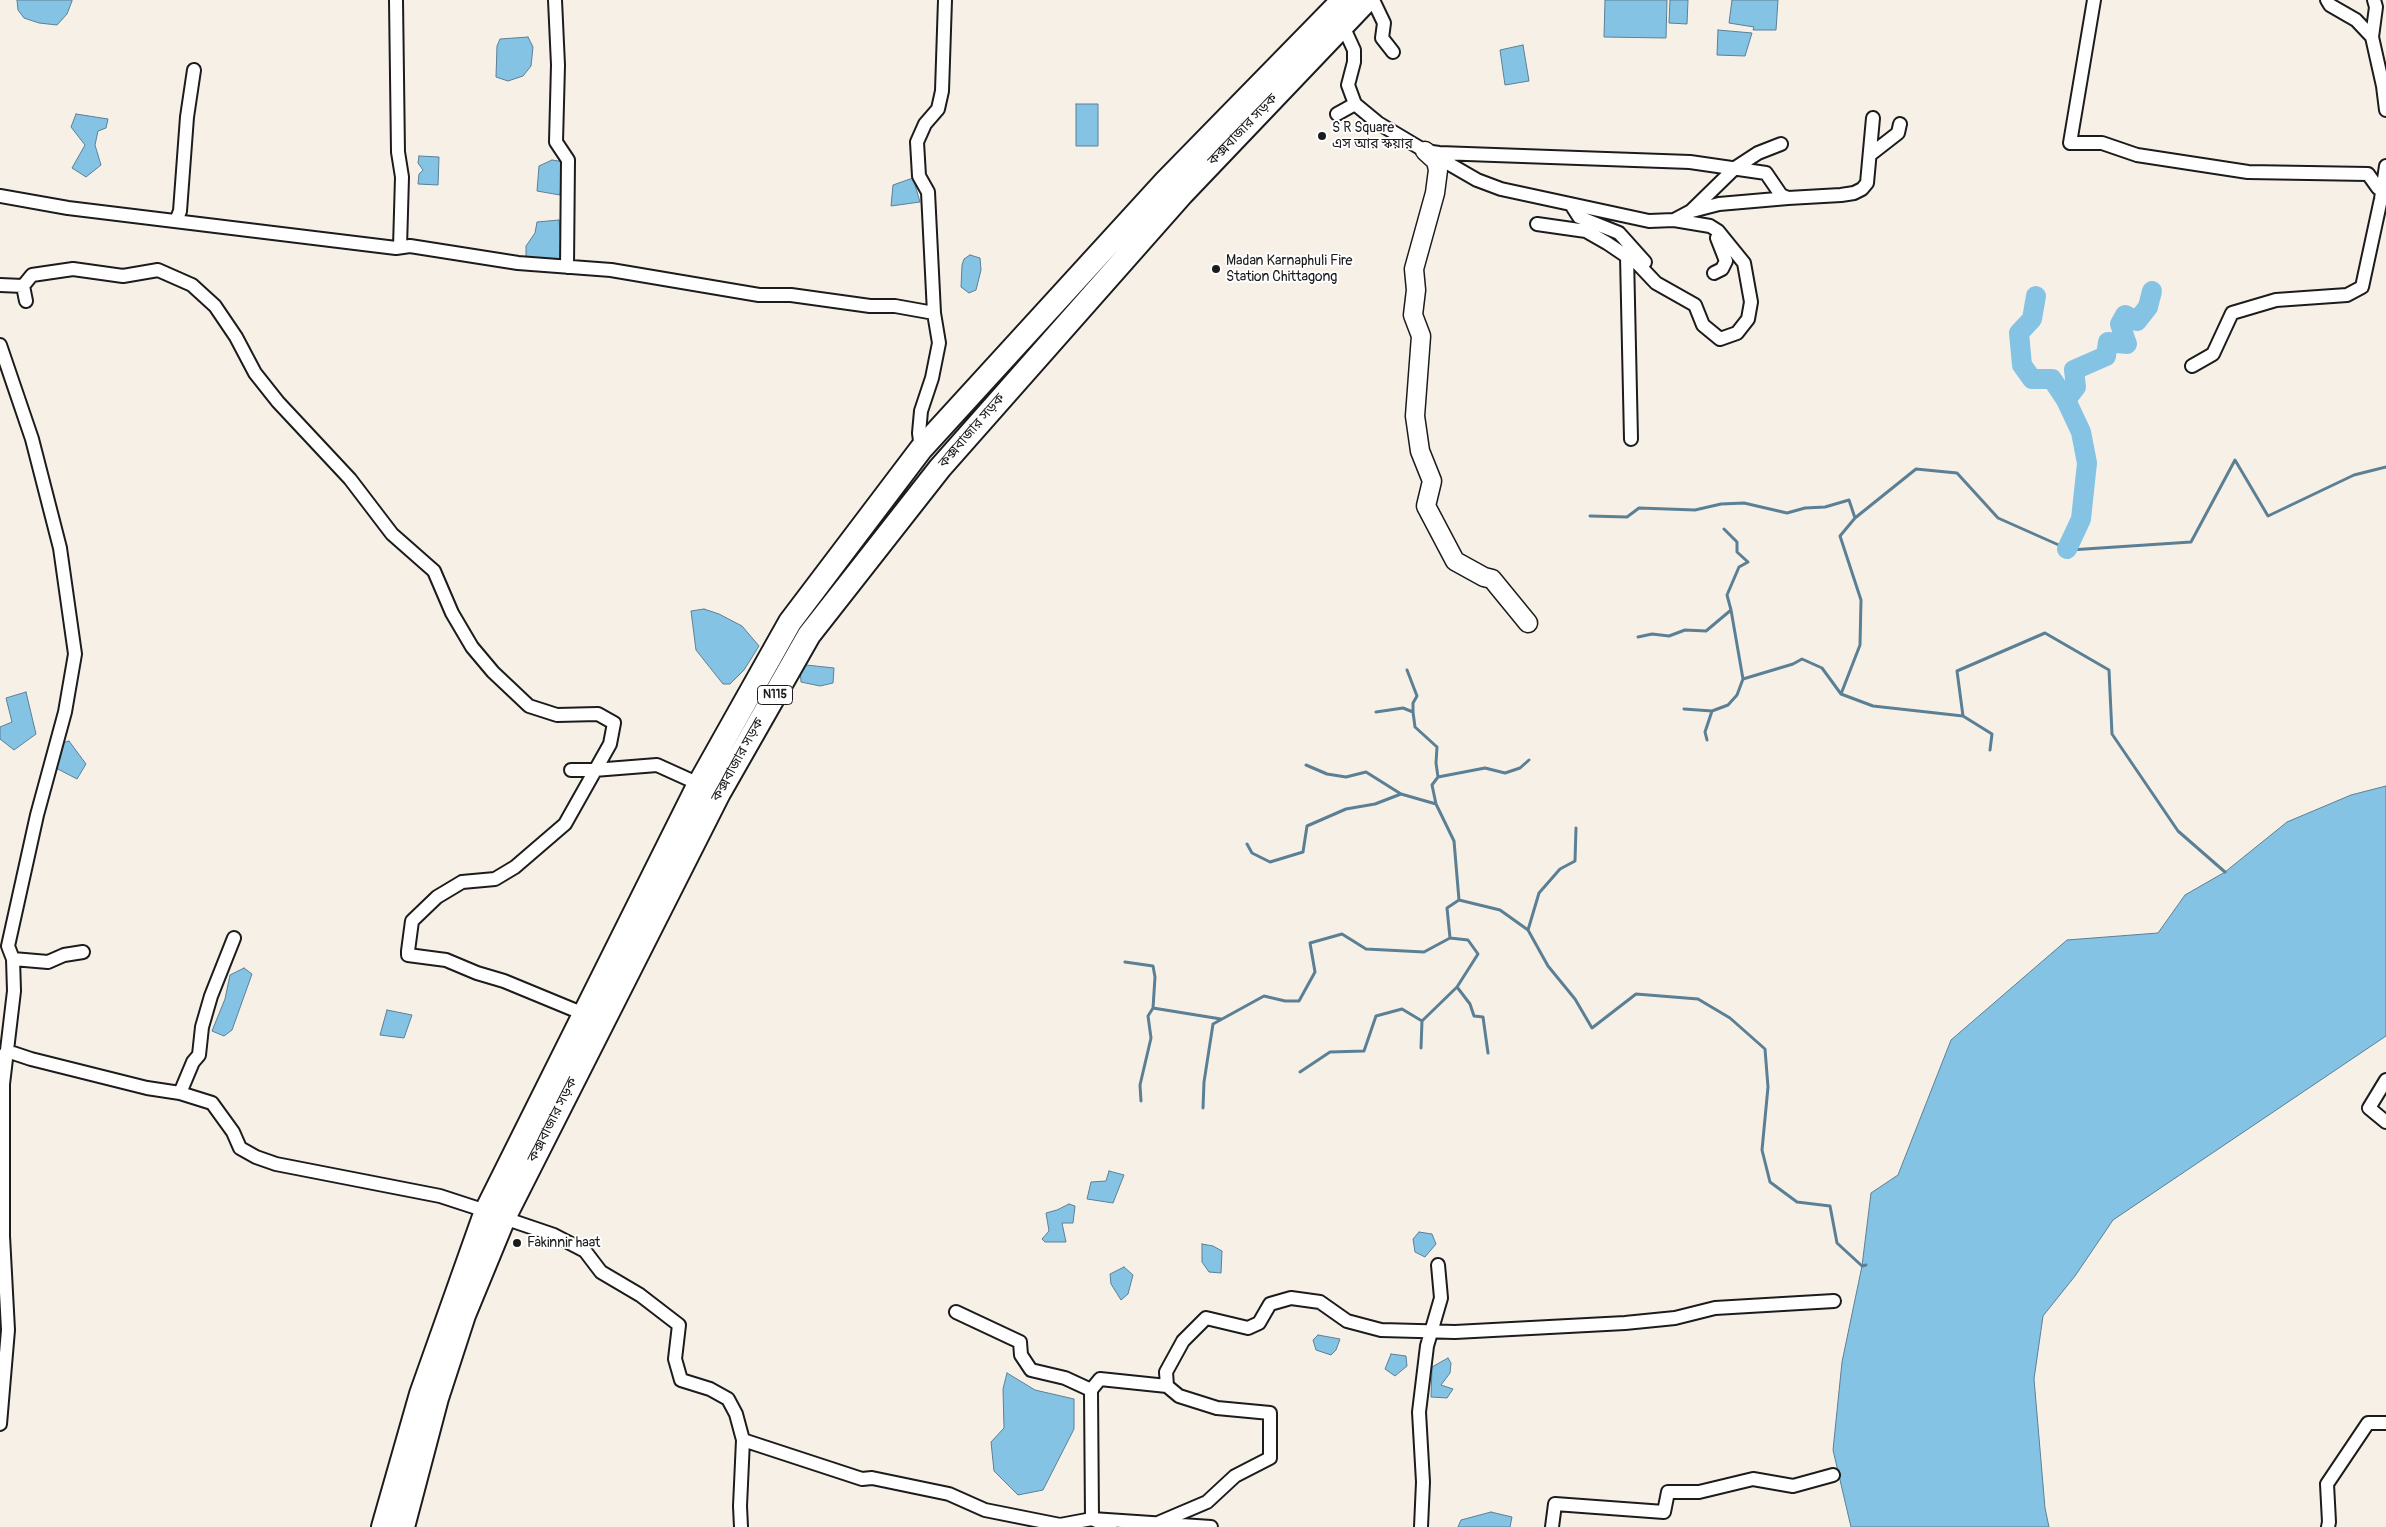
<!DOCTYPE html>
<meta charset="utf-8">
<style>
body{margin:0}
canvas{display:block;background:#f7f0e7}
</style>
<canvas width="2386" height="1527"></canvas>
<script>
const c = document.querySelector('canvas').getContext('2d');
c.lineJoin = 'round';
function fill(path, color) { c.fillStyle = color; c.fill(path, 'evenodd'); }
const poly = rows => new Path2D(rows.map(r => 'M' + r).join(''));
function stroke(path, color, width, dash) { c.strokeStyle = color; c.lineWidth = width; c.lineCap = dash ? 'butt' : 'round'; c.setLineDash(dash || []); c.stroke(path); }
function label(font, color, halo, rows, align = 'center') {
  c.font = font + ' Pangolin,"Noto Sans Bengali",sans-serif'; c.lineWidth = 4; c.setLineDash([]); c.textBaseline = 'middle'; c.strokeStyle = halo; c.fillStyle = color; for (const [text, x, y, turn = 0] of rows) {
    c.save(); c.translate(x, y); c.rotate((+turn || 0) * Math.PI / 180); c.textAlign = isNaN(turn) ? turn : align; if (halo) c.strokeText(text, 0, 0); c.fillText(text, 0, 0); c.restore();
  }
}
const water = poly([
 [17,0,72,0,72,1,67,14,57,25,39,23,24,18,18,10,17,0],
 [1605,0,1667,0,1666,38,1604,37,1605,0],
 [1670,0,1688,0,1687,24,1669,23,1670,0],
 [1732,0,1778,0,1776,30,1753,30,1754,27,1729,23,1732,0],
 [1718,30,1752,33,1745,56,1717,55,1718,30],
 [528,37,533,47,531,66,523,76,508,81,496,77,497,46,500,39,528,37],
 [1523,45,1529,81,1505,85,1500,50,1523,45],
 [1076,104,1098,104,1098,146,1076,146,1076,104],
 [76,114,108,119,106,128,98,131,95,145,101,165,86,177,72,168,85,145,71,127,76,114],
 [419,156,439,157,438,185,418,184,419,174,423,170,418,163,419,156],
 [552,160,565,162,560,195,537,191,539,166,552,160],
 [913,178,920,202,891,206,893,185,913,178],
 [559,220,562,249,559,262,526,259,526,246,535,233,537,222,559,220],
 [970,255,980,258,981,270,976,290,969,293,961,287,962,265,964,259,970,255],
 [704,609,719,614,742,626,759,646,744,670,730,684,723,684,696,650,691,611,704,609],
 [806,665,834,668,833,683,820,686,801,682,800,668,806,665],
 [26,692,36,734,14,750,0,739,0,727,12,722,6,698,26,692],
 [69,741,86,764,77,779,54,767,62,743,69,741],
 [2386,786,2386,1036,2113,1220,2075,1276,2043,1316,2034,1379,2045,1508,2049,1527,1851,1527,1833,1450,1842,1362,1862,1266,1871,1193,1898,1175,1951,1040,2067,940,2158,933,2185,895,2225,872,2287,822,2351,795,2386,786],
 [244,968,252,974,232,1030,224,1036,212,1031,225,999,230,975,244,968],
 [387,1010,412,1015,404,1038,380,1035,387,1010],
 [1109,1171,1124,1175,1113,1203,1087,1199,1091,1182,1106,1181,1109,1171],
 [1069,1204,1075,1206,1073,1223,1062,1223,1066,1242,1045,1242,1042,1239,1049,1231,1046,1213,1057,1210,1069,1204],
 [1419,1232,1432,1234,1436,1244,1425,1257,1415,1252,1413,1239,1419,1232],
 [1202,1244,1213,1246,1222,1251,1221,1273,1209,1272,1202,1262,1202,1244],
 [1124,1267,1133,1275,1128,1294,1121,1300,1111,1284,1110,1274,1124,1267],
 [1318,1335,1340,1339,1336,1350,1331,1355,1316,1350,1313,1340,1318,1335],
 [1391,1354,1406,1356,1407,1366,1395,1376,1385,1369,1391,1354],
 [1448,1358,1451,1363,1450,1373,1441,1385,1453,1389,1447,1398,1431,1397,1432,1367,1448,1358],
 [1007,1373,1035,1390,1074,1399,1074,1429,1043,1490,1018,1495,994,1471,991,1442,1004,1428,1003,1389,1007,1373],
 [1491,1512,1512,1517,1510,1527,1458,1527,1461,1520,1491,1512]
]);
fill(water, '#85c3e5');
stroke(water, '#5b8095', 1);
stroke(poly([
 [1590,516,1627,517,1639,508,1695,510,1721,504,1744,503,1787,513,1805,508,1825,507,1849,500,1855,518],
 [1724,529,1737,542,1737,552,1748,562,1739,567,1727,595,1731,610],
 [1638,637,1652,634,1669,636,1685,630,1706,631,1731,610,1743,679,1793,664,1802,659,1822,668,1841,694,1873,706,1963,716,1957,671,2045,633,2109,670,2112,734,2178,831,2225,872],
 [1407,670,1417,696,1413,703,1413,712],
 [1841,694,1860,645,1861,600,1840,536,1855,518,1916,469,1957,473,1998,518,2070,550,2191,542,2235,460,2268,516,2354,475,2386,467],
 [1684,709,1712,711,1728,705,1737,695,1743,679],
 [1376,712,1403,708,1413,712,1415,727,1437,747,1436,763,1438,777],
 [1963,716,1992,734,1990,750],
 [1707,740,1705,732,1712,711],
 [1529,760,1520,768,1505,773,1485,768,1438,777,1432,785,1436,804,1454,841,1459,900,1500,910,1528,930,1548,966,1575,999,1592,1028,1636,994,1698,999,1730,1018,1765,1049,1768,1087,1762,1150,1770,1182,1797,1202,1830,1206,1837,1243,1862,1266,1866,1265],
 [1306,765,1327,774,1346,777,1366,772,1401,794,1436,804],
 [1247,844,1252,853,1270,862,1303,852,1307,826,1346,809,1375,804,1401,794],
 [1528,930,1539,893,1560,869,1575,861,1576,828],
 [1125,962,1153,966,1155,977,1153,1008,1221,1019],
 [1457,987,1470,1004,1474,1016,1483,1017,1488,1053],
 [1213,1024,1264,996,1285,1001,1299,1001,1315,972,1310,943,1342,934,1366,949,1424,952,1450,938],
 [1421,1048,1422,1021,1457,987,1478,954,1468,940,1450,938,1447,908,1459,900],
 [1300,1072,1330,1052,1364,1051,1376,1016,1402,1009,1422,1021],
 [1141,1101,1140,1085,1151,1038,1148,1016,1153,1008],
 [1203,1108,1204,1082,1213,1024]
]), '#5b8095', 3);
stroke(poly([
 [2036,296,2032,319,2019,333,2022,365,2032,379,2052,379,2066,400],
 [2067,549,2081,519,2087,463,2081,432,2066,400,2076,387,2074,370,2106,356,2108,342,2127,344,2120,324,2125,315,2137,321,2148,307,2152,291]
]), '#85c3e5', 20);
const street = poly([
 [396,0,398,152,402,177,400,247],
 [555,0,558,65,556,142,568,160,567,267],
 [1373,0,1384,23,1382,38,1393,52],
 [2094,0,2070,143,2102,143,2137,155,2248,172,2368,174,2378,188,2386,188],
 [2327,0,2330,5,2356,20,2372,37,2383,86,2386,110],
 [1343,26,1354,50,1354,62,1348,85,1355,104,1378,123,1425,151,1439,153,1690,162,1766,173,1781,195,1788,198,1841,195,1854,193,1862,189,1867,183,1873,118],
 [2372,37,2376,7,2374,0],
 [1337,114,1355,104],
 [1432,154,1477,180,1501,189,1649,221,1674,220,1691,211,1735,168,1758,153,1781,144],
 [1871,154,1898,133,1900,124],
 [0,196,68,208,396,248,410,246,518,263,611,270,759,295,791,295,870,306,895,306,934,313],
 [1572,206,1579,217,1619,233,1645,262],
 [1692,211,1719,204,1788,198],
 [176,221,180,211,187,117,194,70],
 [1537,224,1586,231,1607,243,1638,264,1656,283,1695,305,1703,325,1720,339,1737,333,1748,319,1751,302,1744,263,1718,231,1710,226,1674,220],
 [1627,256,1631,439],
 [1714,273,1722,269,1726,261,1717,238],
 [0,285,23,286],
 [26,301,23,286,32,275,73,269,123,276,158,270,192,285,215,306,236,337,255,373,278,402,350,479,392,534,434,571,452,613,472,647,493,672,529,706,557,715,598,714,614,723,610,744,565,824,515,867,495,879,462,882,437,897,412,921,408,951,408,955,446,960,477,973,504,981,584,1014],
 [0,345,32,439,60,548,75,654,65,712,37,815,8,946,13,959,14,991,3,1084,3,1236,8,1330,0,1424],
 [2192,366,2213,354,2232,313,2276,300,2347,295,2362,287,2381,199,2386,166],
 [921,449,919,433,921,411,932,378,939,343,934,313,928,192,919,176,917,142,925,124,938,109,942,91,945,0],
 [571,770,594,770,657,765,699,784],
 [13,959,48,962,64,955,83,952],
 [0,1056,13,1053,31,1059,147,1088,180,1093,212,1103,233,1132,240,1148,256,1157,276,1164,440,1196,486,1211],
 [2386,1080,2369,1108,2386,1122],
 [180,1093,193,1062,199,1055,202,1027,211,996,234,938],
 [504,1218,554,1235,585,1251,601,1272,640,1295,679,1325,675,1359,681,1380,710,1389,728,1399,736,1414,743,1440,862,1479,872,1478,949,1494,985,1510,1060,1525,1092,1519,1110,1527],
 [956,1312,1020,1342,1021,1355,1031,1370,1065,1378,1091,1390,1092,1519,1211,1527],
 [1091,1390,1100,1379,1167,1386],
 [1160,1522,1207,1502,1235,1476,1270,1458,1270,1413,1217,1408,1179,1396,1167,1386,1166,1372,1183,1341,1206,1318,1248,1328,1259,1323,1270,1304,1291,1298,1320,1302,1347,1321,1381,1330,1455,1332,1625,1323,1675,1318,1715,1308,1834,1301],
 [741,1527,740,1506,743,1440],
 [1421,1527,1423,1482,1419,1412,1427,1346,1441,1298,1438,1265],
 [1552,1527,1555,1504,1664,1512,1668,1492,1699,1492,1753,1479,1793,1486,1833,1475],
 [2328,1527,2329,1522,2327,1484,2368,1423,2386,1423]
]);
const secondary = poly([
 [1425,151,1436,161,1438,170,1435,193,1414,269,1416,290,1413,315,1421,336,1415,416,1420,451,1432,481,1426,506,1455,561,1484,577,1492,579,1528,623]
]);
const highway = poly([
 [383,1527,421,1394,486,1211,699,784,790,622,921,449,1166,181,1343,0],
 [403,1527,437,1398,464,1315,504,1218,719,793,809,635,940,468,1182,194,1367,0]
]);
stroke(street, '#1c1c1c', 16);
stroke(secondary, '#1c1c1c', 21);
stroke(highway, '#1c1c1c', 26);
stroke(street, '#fff', 12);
stroke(secondary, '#fff', 18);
stroke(highway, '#fff', 22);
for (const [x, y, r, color] of [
 [1322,136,5,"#1c1c1c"],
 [1216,269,5,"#1c1c1c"],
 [517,1243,5,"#1c1c1c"]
]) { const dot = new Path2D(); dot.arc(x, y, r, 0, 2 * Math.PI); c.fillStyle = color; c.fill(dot); stroke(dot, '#fff', 2); }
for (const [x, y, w] of [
 [775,695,35]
]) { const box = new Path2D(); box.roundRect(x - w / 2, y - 9.5, w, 19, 4); c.fillStyle = '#fff'; c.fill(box); stroke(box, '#1c1c1c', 1); }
label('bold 12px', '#1c1c1c', null, [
 ["N115",775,695]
]);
label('14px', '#1c1c1c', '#fff', [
 ["S R Square",1332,128],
 ["এস আর স্কয়ার",1332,144],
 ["Madan Karnaphuli Fire",1226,261],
 ["Station Chittagong",1226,277],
 ["Fakinnir haat",527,1243]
], 'left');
label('14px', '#1c1c1c', '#fff', [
 ["কক্সবাজার সড়ক",1243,130,-46],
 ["কক্সবাজার সড়ক",972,431,-49],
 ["কক্সবাজার সড়ক",738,760,-61],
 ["কক্সবাজার সড়ক",553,1120,-63]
]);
</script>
